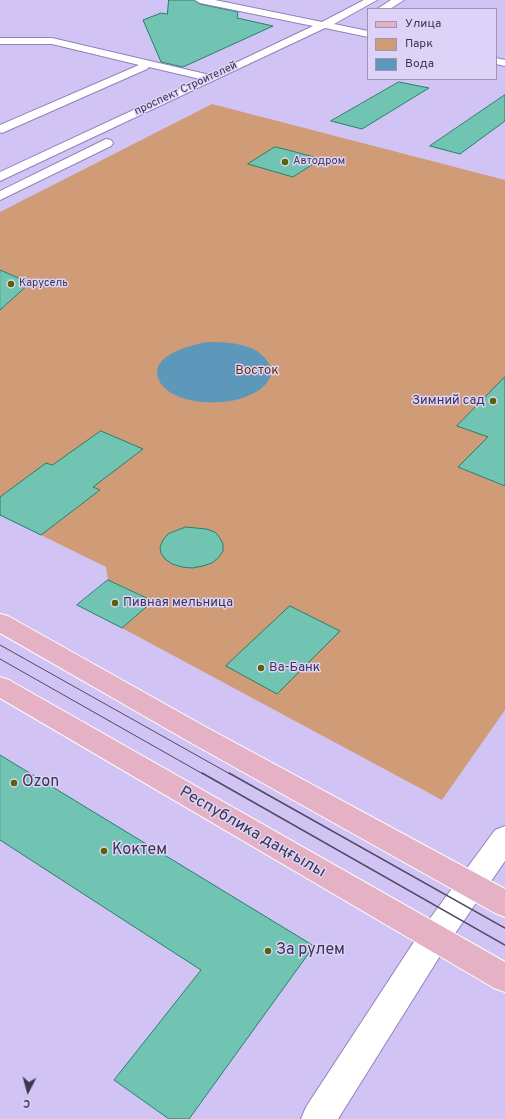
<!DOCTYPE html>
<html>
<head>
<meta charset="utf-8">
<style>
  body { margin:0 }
  #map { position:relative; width:505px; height:1119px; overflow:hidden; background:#d1c4f5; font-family:Overpass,sans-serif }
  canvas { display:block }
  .legend { position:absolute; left:367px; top:8px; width:130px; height:72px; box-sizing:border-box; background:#ddd3f9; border:1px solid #9d94b5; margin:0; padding:5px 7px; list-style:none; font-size:12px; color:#3c354e }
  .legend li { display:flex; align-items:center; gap:8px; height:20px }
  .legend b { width:20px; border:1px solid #9d94b5 }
  .north { position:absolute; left:8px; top:1071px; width:40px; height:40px; -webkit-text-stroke:3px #ddd3f9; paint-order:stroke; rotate:186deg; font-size:11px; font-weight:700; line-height:16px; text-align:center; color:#3c354e }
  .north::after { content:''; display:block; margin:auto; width:14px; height:18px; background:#3c354e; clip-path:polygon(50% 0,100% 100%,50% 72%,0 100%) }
</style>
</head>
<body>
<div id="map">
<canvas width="505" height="1119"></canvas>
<ul class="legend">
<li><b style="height:5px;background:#e5b1c4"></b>Улица</li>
<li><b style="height:11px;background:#d09c77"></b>Парк</li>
<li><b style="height:11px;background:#5d97ba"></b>Вода</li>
</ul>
<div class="north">С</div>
</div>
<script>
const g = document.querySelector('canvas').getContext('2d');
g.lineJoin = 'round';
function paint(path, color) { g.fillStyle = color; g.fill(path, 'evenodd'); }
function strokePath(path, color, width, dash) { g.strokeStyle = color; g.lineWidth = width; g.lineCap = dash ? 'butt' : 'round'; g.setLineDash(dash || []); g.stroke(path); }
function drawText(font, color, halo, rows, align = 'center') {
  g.font = font + ' Overpass,sans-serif'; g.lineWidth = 3; g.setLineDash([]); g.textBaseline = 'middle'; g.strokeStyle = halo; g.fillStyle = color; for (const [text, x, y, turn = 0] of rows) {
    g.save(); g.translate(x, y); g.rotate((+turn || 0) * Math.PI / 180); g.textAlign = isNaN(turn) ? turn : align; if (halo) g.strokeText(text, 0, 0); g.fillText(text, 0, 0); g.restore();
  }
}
const green = new Path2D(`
  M212,104l293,76v530l-63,90 -320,-172 30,-27 -44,-21 -2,-13 -106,-52v-303z`);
const water = new Path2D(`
  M208,342c20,0 48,1 60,20 3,5 4,10 2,15 -4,11 -15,16 -25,20 -22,9 -67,8 -83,-12 -20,-28 28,-40 46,-43z`);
const building = new Path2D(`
  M169,0h25l6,4 38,8 -1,6 36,8 -90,41 -22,-5 -18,-42 18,-7 6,1z
  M399,82l30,6 -67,41 -31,-8z
  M505,95v26l-45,33 -30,-8z
  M275,147l13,3 33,9 -28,18 -45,-13z
  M0,270l30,13 -30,27z
  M505,377v109l-47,-19 30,-30 -31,-11z
  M101,431l42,18 -50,38 7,3 -59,45 -41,-20v-18l46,-34 6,2z
  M186,527l20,2 9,3 5,6 3,6v7l-4,6 -7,6 -9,3 -11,2 -10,-1 -10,-3 -7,-5 -4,-6 -1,-6 3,-7 5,-6z
  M108,580l45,21 -31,27 -45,-23z
  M290,606l50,25 -63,63 -51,-28z
  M0,755l314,191 -125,173h-20l-55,-39 87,-110 -201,-130z`);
const minor = new Path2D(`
  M195,0h20l107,22 42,-22h13l-43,24 34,7v6l-43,-9 -325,153v-9l200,-93 -51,-12 -2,2 -145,64 -2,-1v-7l139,-60 -87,-21h-52v-6h52l158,37 103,-49 -113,-23z
  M391,0h13l-14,9h-13z
  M496,58l9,2v6l-9,-2z
  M106,139l5,1 2,3 -2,3 -111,54v-9z
  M505,826v35l-60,87 -107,171h-37l5,-12 117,-179 72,-98z`);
const major = new Path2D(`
  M0,614l8,2 196,110 301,163v28l-10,-4 -309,-173 -186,-107z
  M0,677l9,3 496,282v30l-11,-4 -494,-290z`);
const tramFar1 = new Path2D(`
  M0,645l230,129
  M0,659l203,115`);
const tram = new Path2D(`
  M202,773l303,172
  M229,773l276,155`);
const markers = [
  [285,162,4,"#586303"],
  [11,284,4,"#586303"],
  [493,401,4,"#586303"],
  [115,603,4,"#586303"],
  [261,668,4,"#586303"],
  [14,783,4,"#586303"],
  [104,851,4,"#586303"],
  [268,951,4,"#586303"]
];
const farStreetnames = [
  ["проспект Строителей",186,89,-25]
];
const farPoinames = [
  ["Автодром",293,162],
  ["Карусель",19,284]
];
const parkNames = [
  ["Восток",257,371]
];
const poiNames = [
  ["Зимний сад",485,401,"right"],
  ["Пивная мельница",123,603],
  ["Ва-Банк",269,668]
];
const nearPoinames = [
  ["Ozon",22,783],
  ["Коктем",112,851],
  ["За рулем",276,951]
];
const nearStreetnames = [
  ["Республика даңғылы",252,833,30]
];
paint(green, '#d09c77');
paint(water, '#5d97ba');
paint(building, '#70c4b1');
strokePath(building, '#26806e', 1);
strokePath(minor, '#9281bc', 2);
strokePath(major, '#fff', 2);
paint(minor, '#fff');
paint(major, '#e5b1c4');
strokePath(tramFar1, '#4f4864', 1);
strokePath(tram, '#4f4864', 1.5);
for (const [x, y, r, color] of markers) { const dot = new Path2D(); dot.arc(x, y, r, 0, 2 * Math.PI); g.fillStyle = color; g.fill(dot); strokePath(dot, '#ddd3f9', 1.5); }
drawText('11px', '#3c354e', '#ddd3f9', farStreetnames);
drawText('11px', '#3c354e', '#ddd3f9', farPoinames, 'left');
drawText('13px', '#613000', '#ddd3f9', parkNames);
drawText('13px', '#3c354e', '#ddd3f9', poiNames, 'left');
drawText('16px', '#3c354e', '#ddd3f9', nearPoinames, 'left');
drawText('16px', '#3c354e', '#ddd3f9', nearStreetnames);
</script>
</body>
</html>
